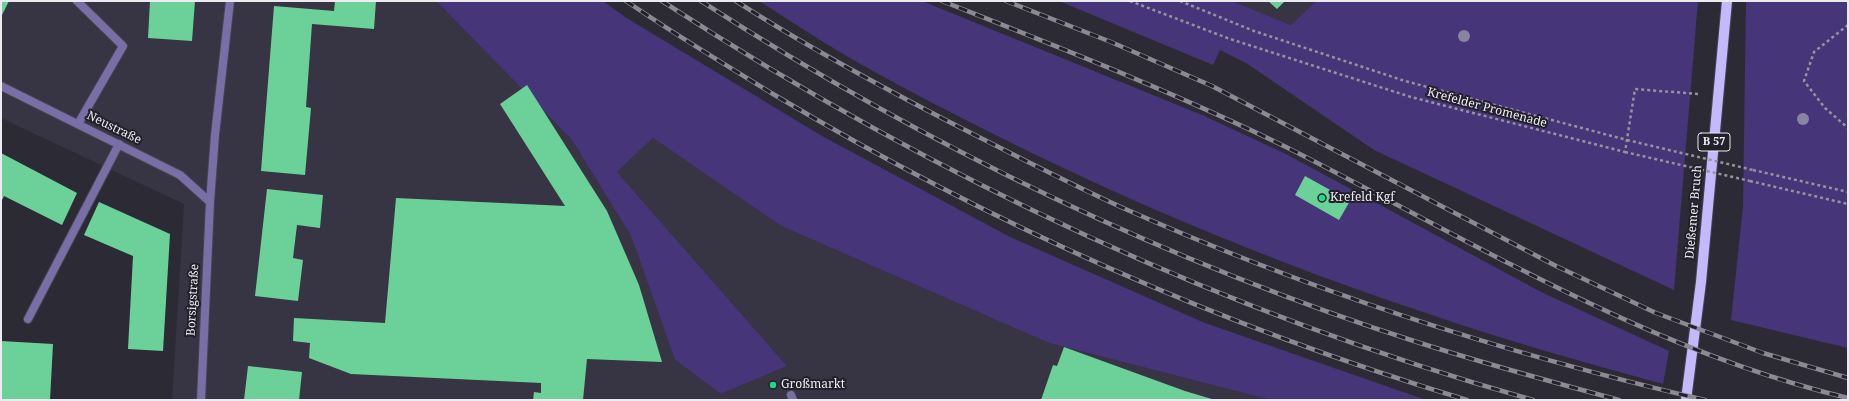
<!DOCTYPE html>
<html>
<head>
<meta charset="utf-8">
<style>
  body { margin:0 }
  #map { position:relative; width:1849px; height:401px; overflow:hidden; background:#2c2b35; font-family:"Noto Serif",serif }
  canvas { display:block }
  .frame { position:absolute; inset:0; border:2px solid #ecebf2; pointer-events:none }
</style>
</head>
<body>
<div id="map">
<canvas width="1849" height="401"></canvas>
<div class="frame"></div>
</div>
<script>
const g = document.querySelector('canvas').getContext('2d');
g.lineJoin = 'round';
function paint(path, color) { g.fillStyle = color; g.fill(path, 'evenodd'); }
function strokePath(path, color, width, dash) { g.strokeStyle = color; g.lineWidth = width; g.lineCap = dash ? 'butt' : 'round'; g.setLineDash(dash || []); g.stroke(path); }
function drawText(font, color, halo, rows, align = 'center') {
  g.font = font + ' "Noto Serif",serif'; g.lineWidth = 4; g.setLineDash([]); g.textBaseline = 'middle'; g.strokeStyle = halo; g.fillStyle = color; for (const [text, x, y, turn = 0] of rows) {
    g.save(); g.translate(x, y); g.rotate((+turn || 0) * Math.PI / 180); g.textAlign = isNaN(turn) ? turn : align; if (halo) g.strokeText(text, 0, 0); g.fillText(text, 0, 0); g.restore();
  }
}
const built = new Path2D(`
  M1,1h435l136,139 59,96 44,124 46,34 66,-28 -170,-194 36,-34 128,88 268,117 222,57h-1099l12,-196 -183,-86z
  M1232,1h84l-25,24z`);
const green = new Path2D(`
  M436,1h167l22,16 197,119 188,101 195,86 221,77h-155l-222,-57 -268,-117 -128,-88 -36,34 170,194 -66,28 -46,-34 -44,-124 -59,-96z
  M759,1h163l280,114 84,39 255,138 128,59 -6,33c-80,-22 -159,-44 -237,-71 -194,-64 -383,-148 -562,-247 -36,-20 -70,-43 -105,-65z
  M1059,1h173l59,24 25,-24h382l-24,289 -300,-140 -128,-87 -26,-13 -7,15z
  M1746,1h102v347l-117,-28 12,-114z`);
const building = new Path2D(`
  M1,1h8l-8,16z
  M150,1h45l-3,40 -44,-3z
  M335,1h41l-2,28 -62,-5 -6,83 5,1 -6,67 -44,-4 13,-165 60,5z
  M1268,1h17l-8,8z
  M527,85l80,126 32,74 23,77 -75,-3 -4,41h-50l1,-8 7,1v-10l-190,-9 -42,-16 1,-15 -17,-2 1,-23 91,5 11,-125 169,8 -65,-102z
  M1,153l76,40 -15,32 -58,-29 -3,6z
  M1305,176l45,25 -11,19 -44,-25z
  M267,189l56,6 -3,33 -23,-3 -4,33 10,2 -5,41 -43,-5z
  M99,202l71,32 -7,117 -35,-2 5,-93 -49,-21z
  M1,341l52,3 -3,56h-49z
  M1064,347l121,44 30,9h-174l12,-35 4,1z
  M248,366l54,6 -3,28h-55z`);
const path = new Path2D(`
  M1130,1l100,38 181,58 214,55 10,-63 63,5
  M1180,1l74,30 151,50 222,59
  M1848,25l-34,27 -10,29 21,27 23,20
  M1753,170l95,22
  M1750,181l98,23`);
const service = new Path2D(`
  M77,1l46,45 -45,78
  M210,202l5,-67 15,-134
  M28,319l91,-175
  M791,395l2,5`);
const minor = new Path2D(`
  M1,86l179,89 30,27 -9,198`);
const primary = new Path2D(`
  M1686,400l15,-118 26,-281`);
const rail = new Path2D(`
  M626,1c48,33 98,63 147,93 217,130 451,233 694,306
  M662,1c269,175 562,312 871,399
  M701,1c223,144 466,261 719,342 66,21 132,39 199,57
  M736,1c74,48 153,90 231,130 51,26 103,53 156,77 187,83 383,146 582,192
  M942,1c116,46 232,91 344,146 183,92 360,203 562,251
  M1006,1l105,41 101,44 344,180 100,47 107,40 85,25`);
const pathBridge = new Path2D(`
  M1627,140l126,30
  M1625,152l125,29`);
const trees = [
  [1464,36],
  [1803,119]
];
const markers = [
  [1322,198,4,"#21d887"],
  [773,385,4,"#21d887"]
];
const shields = [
  [1714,142,32]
];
const shieldNames = [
  ["B 57",1714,142]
];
const streetNames = [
  ["Krefelder Promenade",1487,108,15],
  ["Neustraße",114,128,26],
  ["Dießemer Bruch",1694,212,-85],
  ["Borsigstraße",193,300,-87]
];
const poiNames = [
  ["Krefeld Kgf",1330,198],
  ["Großmarkt",781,385]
];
paint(built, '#373444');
paint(green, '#463578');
paint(building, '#6cd198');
strokePath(service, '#47464f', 10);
strokePath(minor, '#47464f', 10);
strokePath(primary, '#47464f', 12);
strokePath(path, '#95949d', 2.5, [3, 3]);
strokePath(service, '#796fa6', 8);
strokePath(minor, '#796fa6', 8);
strokePath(primary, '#c5b9fd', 10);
strokePath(rail, '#8b8a92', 4.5);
strokePath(rail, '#22212b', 3, [9]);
strokePath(pathBridge, '#95949d', 2.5, [3, 3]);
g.fillStyle = '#8884a2';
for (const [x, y] of trees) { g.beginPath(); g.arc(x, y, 6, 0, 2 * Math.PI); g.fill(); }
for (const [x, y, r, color] of markers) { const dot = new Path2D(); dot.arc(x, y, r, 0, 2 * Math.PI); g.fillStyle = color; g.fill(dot); strokePath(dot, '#22212b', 1.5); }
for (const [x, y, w] of shields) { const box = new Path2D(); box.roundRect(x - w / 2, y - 9, w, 18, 3); g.fillStyle = '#22212b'; g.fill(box); strokePath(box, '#ecebf2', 1); }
drawText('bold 11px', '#ecebf2', null, shieldNames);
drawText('12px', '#ecebf2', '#22212b', streetNames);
drawText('12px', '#ecebf2', '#22212b', poiNames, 'left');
</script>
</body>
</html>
